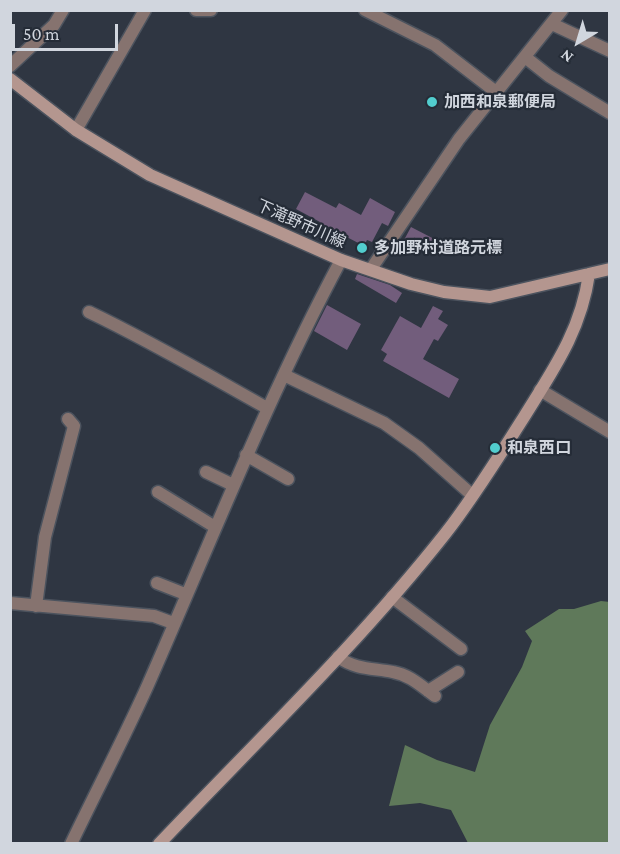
<!DOCTYPE html>
<html>
<head>
<meta charset="utf-8">
<style>
  body { margin:0 }
  #map { position:relative; width:620px; height:854px; overflow:hidden; background:#2f3642; font-family:"Crimson Pro",serif }
  canvas { display:block }
  .frame { position:absolute; inset:0; border:12px solid #d1d6de; pointer-events:none }
  .north { position:absolute; left:548px; top:12px; width:60px; height:60px; -webkit-text-stroke:4px #252c37; paint-order:stroke; rotate:218deg; font-size:16px; font-weight:700; line-height:24px; text-align:center; color:#d1d6de }
  .north::after { content:''; display:block; margin:auto; width:21px; height:27px; background:#d1d6de; clip-path:polygon(50% 0,100% 100%,50% 72%,0 100%) }
  .scale { position:absolute; left:12px; top:24px; width:106px; height:27px; box-sizing:border-box; border:3px solid #d1d6de; border-top:0; padding-left:8px; font-size:18px; line-height:21px; white-space:nowrap; color:#d1d6de; -webkit-text-stroke:4px #252c37; paint-order:stroke }
</style>
</head>
<body>
<div id="map">
<canvas width="620" height="854"></canvas>
<div class="frame"></div>
<div class="north">N</div>
<div class="scale">50 m</div>
</div>
<script>
const g = document.querySelector('canvas').getContext('2d');
g.lineJoin = 'round';
function paint(path, color) { g.fillStyle = color; g.fill(path, 'evenodd'); }
function strokePath(path, color, width, dash) { g.strokeStyle = color; g.lineWidth = width; g.lineCap = dash ? 'butt' : 'round'; g.setLineDash(dash || []); g.stroke(path); }
function drawText(font, color, halo, rows, align = 'center') {
  g.font = font + ' "Crimson Pro","Noto Sans JP",serif'; g.lineWidth = 4.5; g.setLineDash([]); g.textBaseline = 'middle'; g.strokeStyle = halo; g.fillStyle = color; for (const [text, x, y, turn = 0] of rows) {
    g.save(); g.translate(x, y); g.rotate((+turn || 0) * Math.PI / 180); g.textAlign = isNaN(turn) ? turn : align; if (halo) g.strokeText(text, 0, 0); g.fillText(text, 0, 0); g.restore();
  }
}
const forest = new Path2D(`
  M601,601l9,1 -1,241h-141l-17,-33 -31,-7 -31,3 16,-61 32,15 38,12 15,-47 32,-58 10,-26 -7,-10 34,-22h15z`);
const building = new Path2D(`
  M305,192l31,16 3,-5 22,12 9,-17 25,14 -7,14 -6,-3 -10,19 -5,-2 -3,6 -23,-12 -2,5 -15,-8 2,-3 -7,-3 1,-3 -24,-13z
  M411,227l29,15 -7,13 -29,-15z
  M357,274l33,11 12,8 -6,10 -41,-24z
  M327,305l34,19 -14,26 -33,-19z
  M433,306l10,5 -5,8 10,6 -10,16 -4,-2 -11,20 36,20 -10,19 -66,-37 4,-7 -6,-4 19,-34 21,12z`);
const street = new Path2D(`
  M196,10h15
  M365,10l70,35 61,47
  M552,24l58,27
  M525,57l24,19 61,37
  M10,66l44,-41 9,-15
  M76,130l69,-120
  M371,269l88,-130 103,-129
  M89,312c61,29 119,63 178,96
  M284,375l100,48 35,25 53,47
  M540,390l70,42
  M246,455l42,24
  M206,472l27,13
  M158,492l57,35
  M157,583l28,11
  M392,597l69,52
  M10,603l144,13 19,7
  M36,606l9,-69 29,-111 -6,-7
  M338,657c18,13 35,11 55,15 17,3 28,14 42,24
  M428,691l30,-19
  M71,844c25,-52 52,-104 76,-157 63,-143 120,-289 194,-427`);
const secondary = new Path2D(`
  M10,79l66,51 74,45 191,85 70,24 33,8 46,5 120,-28
  M159,844c97,-102 199,-200 286,-310 29,-37 54,-78 79,-117 29,-47 57,-86 65,-143`);
const markers = [
  [432,102,6,"#52cdce"],
  [362,248,6,"#52cdce"],
  [495,448,6,"#52cdce"]
];
const poiNames = [
  ["加西和泉郵便局",444,102],
  ["多加野村道路元標",374,248],
  ["和泉西口",507,448]
];
const streetNames = [
  ["下滝野市川線",301,224,24]
];
paint(forest, '#5f795a');
paint(building, '#725d7c');
strokePath(street, '#4c535e', 15);
strokePath(secondary, '#4c535e', 15);
strokePath(street, '#86736f', 12);
strokePath(secondary, '#b4968f', 12);
for (const [x, y, r, color] of markers) { const dot = new Path2D(); dot.arc(x, y, r, 0, 2 * Math.PI); g.fillStyle = color; g.fill(dot); strokePath(dot, '#252c37', 2); }
drawText('bold 16px', '#d1d6de', '#252c37', poiNames, 'left');
drawText('16px', '#d1d6de', '#252c37', streetNames);
</script>
</body>
</html>
